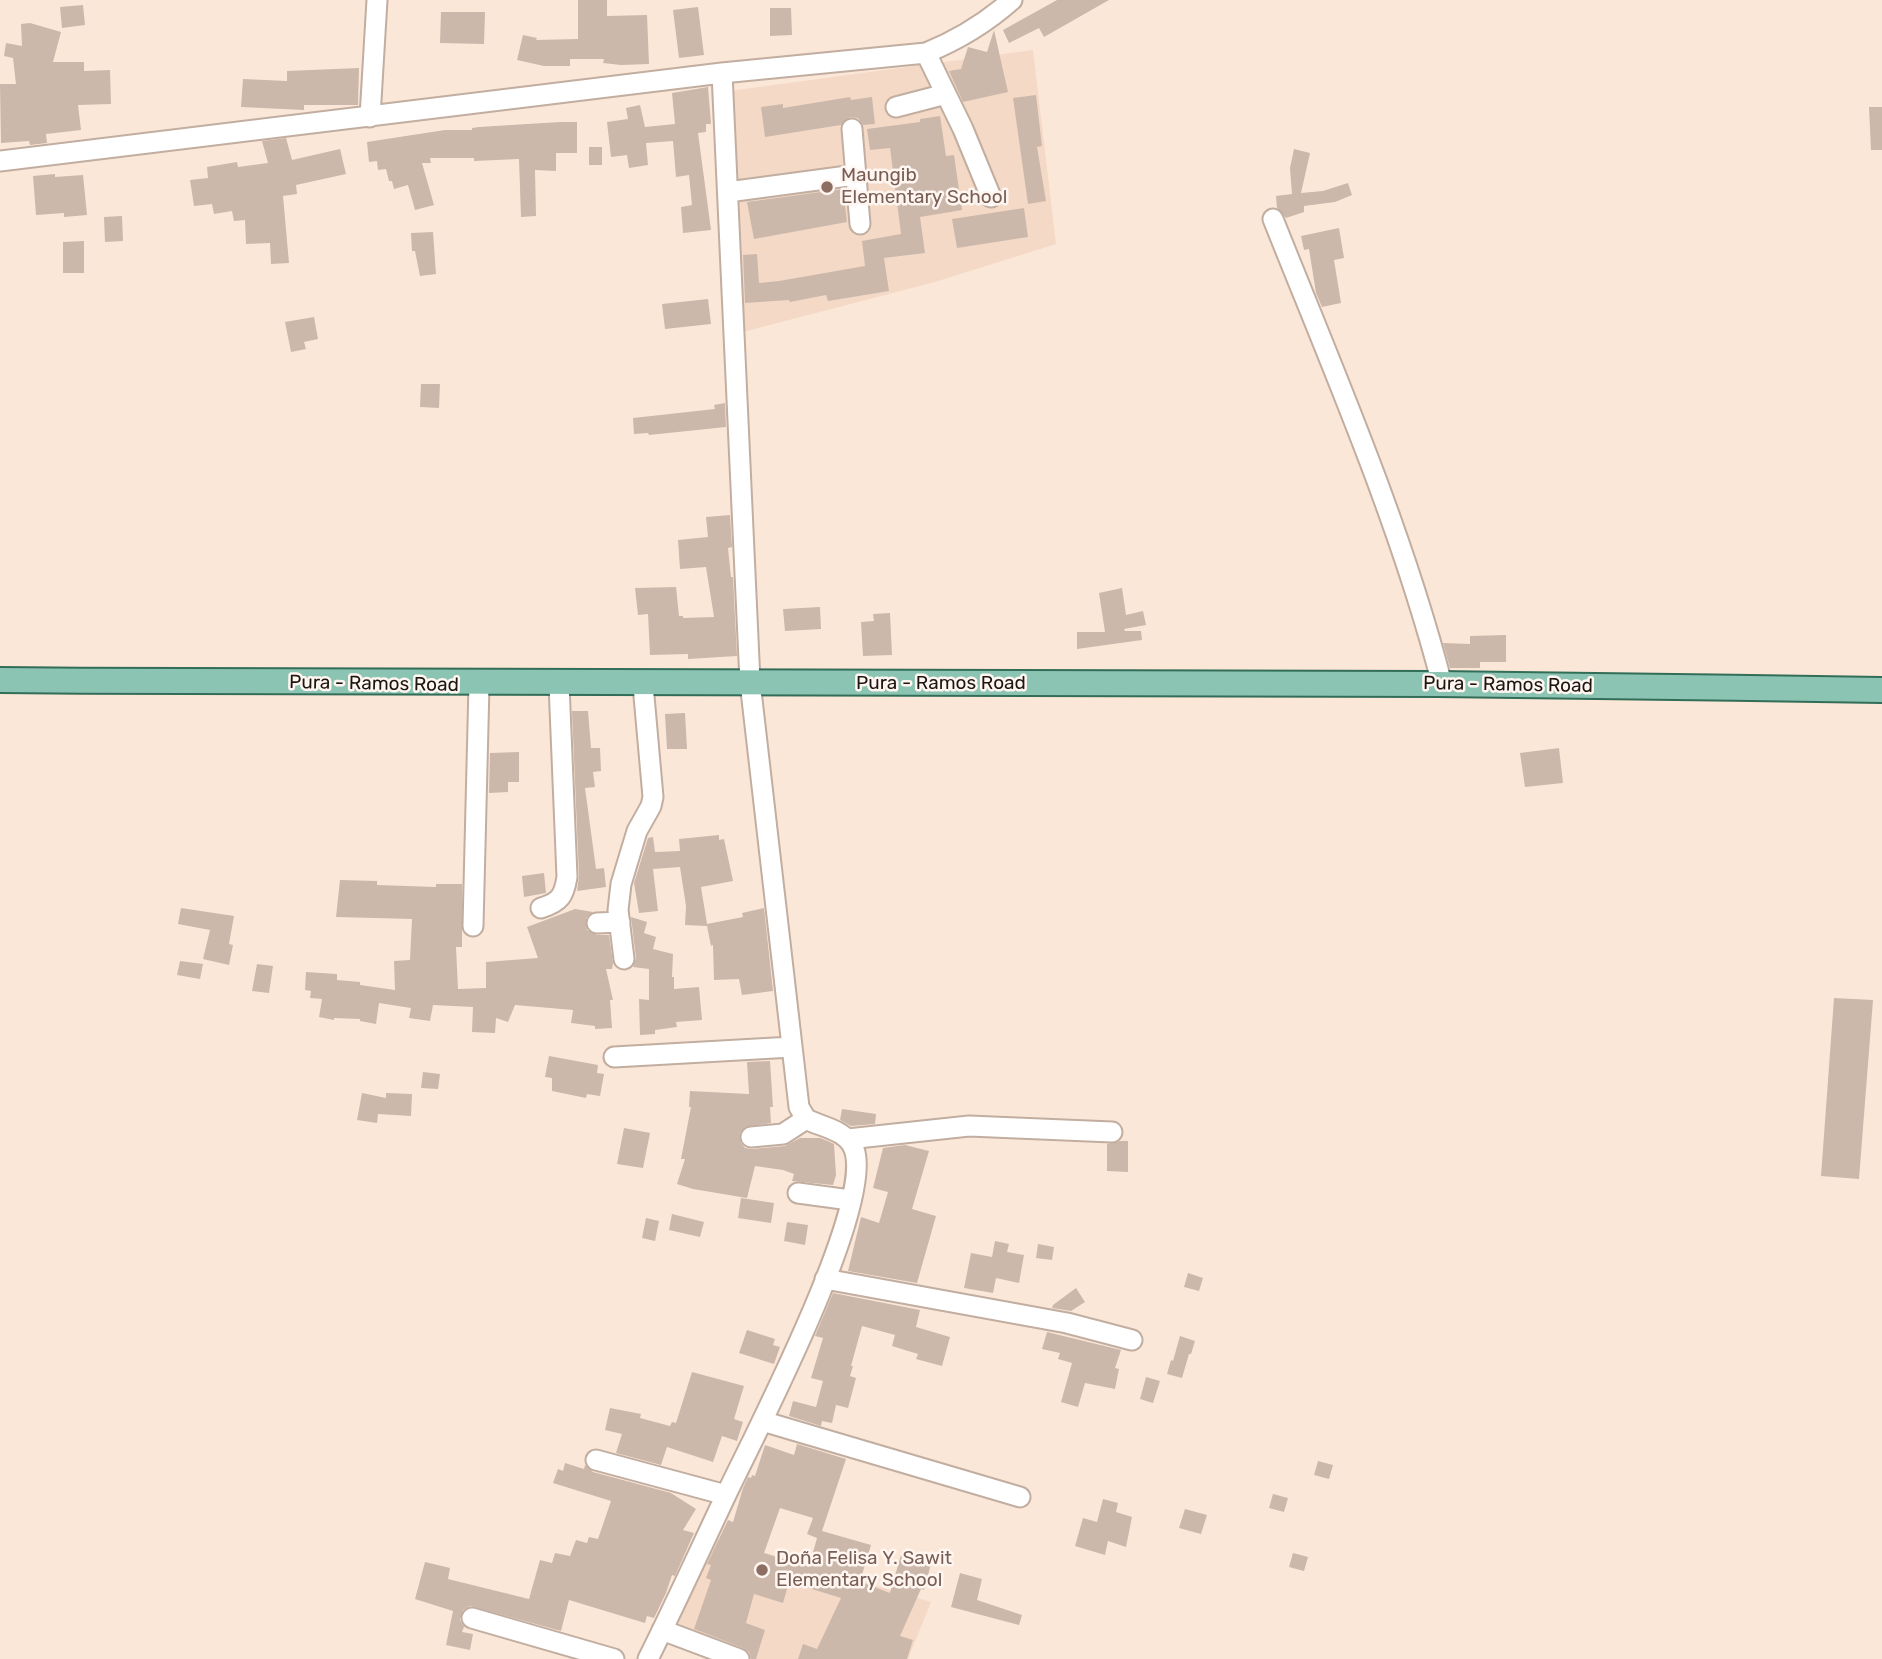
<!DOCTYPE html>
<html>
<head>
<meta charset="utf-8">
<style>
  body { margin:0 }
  canvas { display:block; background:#fbe7d8 }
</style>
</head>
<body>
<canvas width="1882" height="1659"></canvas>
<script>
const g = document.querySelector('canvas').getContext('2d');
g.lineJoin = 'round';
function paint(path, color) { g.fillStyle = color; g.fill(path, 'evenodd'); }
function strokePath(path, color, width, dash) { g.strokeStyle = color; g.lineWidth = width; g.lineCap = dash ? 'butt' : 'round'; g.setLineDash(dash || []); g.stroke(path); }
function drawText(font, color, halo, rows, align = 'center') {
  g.font = font + ' Rubik,sans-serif'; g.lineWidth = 5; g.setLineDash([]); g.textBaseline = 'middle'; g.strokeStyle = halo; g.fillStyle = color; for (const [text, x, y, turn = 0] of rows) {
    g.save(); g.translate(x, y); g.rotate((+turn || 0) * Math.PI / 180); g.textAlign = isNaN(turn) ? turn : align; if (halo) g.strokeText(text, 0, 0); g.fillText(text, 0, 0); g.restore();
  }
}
const built = new Path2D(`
  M1033,50l23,194 -121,38 -196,51 -10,-242z
  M715,1538l216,64 -23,57h-152l-81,-29z`);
const building = new Path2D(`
  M578,0h29v16l40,-1 2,49 -28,1 -18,-2 1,-4h-34v7h-26l-27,-6 6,-25 14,3 -1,2 42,-1z
  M1057,0h52l-65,37 -5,-9 -30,15 -6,-13z
  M83,5l2,20 -23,3 -2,-21z
  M698,7l6,48 -25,3 -6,-48z
  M770,8h21l1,27 -22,1z
  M441,12h44l-1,32 -44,-1z
  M30,23l31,9 -8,30h31v9l26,-1 1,34 -33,1 3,25 -35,4 1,9 -17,2 -1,-4 -28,2 -1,-59h16l-3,-26 -9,-2 2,-13 16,3 -1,-22z
  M994,30l14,62 -45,10 -14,-31 12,-2 7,-22 19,5z
  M359,68l-1,37h-54v5l-63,-3 2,-28 44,2v-10z
  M708,87l3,37h-5v8l-8,1 13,97 -28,3 -2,-26 11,-2 -3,-30 -13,2 -3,-36 -27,2 2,22 -19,3 -2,-13 -16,2 -4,-35 21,-3 -2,-11 14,-3 5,22 30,-3 -3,-31z
  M1036,95l6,51 -5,1 9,54 -18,3 -15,-106z
  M850,97l1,3 21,-3 3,27 -12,1 -5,-7 -8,-1 -9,8 -76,12 -4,-30 22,-3v4z
  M1869,107h13v43h-11z
  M940,116l6,40 8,-1 8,55 -42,7 5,36 -41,5 5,33 -61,10 -2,-6 -36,7 -1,-2 -44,3 -2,-48 14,-1 2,29 20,-2 86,-15 -3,-25 39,-7 -11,-86 -20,2 -3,-21 53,-7v-3z
  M560,122h17v31h-21v18l-21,-1 1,46 -15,1 -2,-58 -45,2v-3h-44l1,5h-9l12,42 -19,5 -7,-25 -14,4 -2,-8h-3l-3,-12 -8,1 -1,-9 -8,1 -2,-20 78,-12h27v-2l7,-1z
  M286,138l6,22 48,-11 6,25 -50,11 1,9 -14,2 6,67 -18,1 -1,-21 -24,1 -1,-24 -11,1 -2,-10 -18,3 -2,-10 -18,2 -4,-26 18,-2 -1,-11 30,-5 1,5 30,-4 -6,-22z
  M589,147h13v18h-13z
  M1294,149l16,4 -9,40 22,-2 25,-8 4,12 -17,7 -31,4v6l-18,6 -9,-10 -1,-12 16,-2 -2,-26z
  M55,174v3l28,-2 4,40 -23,2v-4l-28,2 -3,-39z
  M843,189l4,33 -93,17 -7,-37z
  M1024,208l4,29 -71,11 -5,-29z
  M122,216l1,25 -18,1 -1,-25z
  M1339,228l5,30 -10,2 7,43 -19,4 -6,-14 -7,-44 -5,1 -3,-14z
  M433,232l3,42 -16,2 -5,-25h-3l-1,-18z
  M84,241v32h-21v-31z
  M708,299l3,25 -46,5 -3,-25z
  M314,317l4,22 -14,3 2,7 -15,3 -6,-30z
  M421,384h19l-1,24 -19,-1z
  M725,403l1,24 -77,8 -1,-2 -14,1 -1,-16 82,-9 -1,-4z
  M730,515l2,32 -4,1 3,29h2l4,79 -49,3v-5l-38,1 -2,-41 -10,1 -3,-27 41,-1 3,29h4v2l31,-1 -8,-50 -26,2 -2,-29 30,-3 -2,-20z
  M1122,588l4,27 17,-4 3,14 -22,4 1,2h16l1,9 -65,9v-17h28l-6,-39z
  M820,607l1,22 -36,2 -2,-22z
  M890,613l2,42 -29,1 -2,-34 13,-1 -1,-7z
  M1506,635v27h-26v6h-30l-7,-25 27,1v-8z
  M572,711h16l3,37h9l1,23 -8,1 2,15 -10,1 11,81 8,-1 2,19 -29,4 2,-15z
  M685,713l2,36h-20l-2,-35z
  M1559,748l4,35 -38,4 -5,-34z
  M519,752v30h-11v10l-19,1 1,-40z
  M719,835v5l5,-1 9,42 -32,6 6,37 36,-7 -1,-4 22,-5 9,83 -31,4 -3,-16 -25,1 -1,-35 -2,1 -4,-20 -22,-1 1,-19 -6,-39 -27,2 5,42 -19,2 -5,-30 14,-45 5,-1 2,15 25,-1 -1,-12z
  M544,873l2,20 -22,4 -2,-21z
  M340,880l37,1v4l59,2v-3h26v63h-6l2,42 28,-1v-26l52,-4 -11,-31 48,-18 18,3 -7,6 1,12 10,5h12l4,28 -1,6h-6l7,31h-3l2,28 -17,1v-3l-24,-3 2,-13 -58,-5 -7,17 -12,-4 -1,15 -23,-1 1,-25 -40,-2 -3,16 -21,-3 2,-10 -32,-5 -3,21 -16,-3v-2l-26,-1v2l-15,-3 3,-18 -12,-1 1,-7 -6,-1 1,-18 31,2v6l23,2v3l35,5 -1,-29 16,-1 2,-41 -76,-2z
  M181,908l53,8 -5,28 4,1 -4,20 -26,-6 7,-29 -32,-6z
  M631,917l16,5 -3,11 12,4 -3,12 20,5 -1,23h2v12l25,-2 3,33 -26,2 1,5 -22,3v4l-15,1 -1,-36 10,1v-31l-16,-2 3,-9z
  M180,961l23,3 -3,15 -23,-4z
  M257,964l16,2 -4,27 -17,-2z
  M1834,998l39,2 -14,179 -38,-3z
  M549,1056l49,9 -1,8 7,1 -4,22 -13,-2 -1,4 -34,-7v-13l-7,-1z
  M770,1061l3,46h-3l1,16 -26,4 -5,6 1,10 4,5 7,1 33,-3 15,-8h20l8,3 6,3 2,31 -3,10 -41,-4 2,-7 -11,-4 -28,-4 -8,32 -54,-9 -16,-5 8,-25h-4l10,-52h-2l1,-16 59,3 -2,-32z
  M423,1072l17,2 -2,15 -17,-1z
  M362,1093l24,5v-5l26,1 -1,22 -33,-2 -1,9 -20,-3z
  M842,1109l34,5 -1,10 -24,2 -11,-6z
  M624,1128l26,5 -7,35 -26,-4z
  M1120,1141h8v31l-21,-1v-27z
  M905,1145l24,6 -17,58 24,7 -19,67 -69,-12 13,-54 18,6 9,-31 -15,-4 10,-40z
  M741,1198l33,5 -3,20 -33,-5z
  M672,1214l32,8 -4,15 -31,-7z
  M646,1218l13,3 -4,20 -13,-3z
  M787,1222l21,3 -3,20 -21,-4z
  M995,1241l14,3 -2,8 17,3 -5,28 -23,-5 -3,15 -29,-5 7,-35 21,4z
  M1038,1244l16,3 -2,13 -16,-2z
  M1188,1273l15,5 -4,13 -15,-4z
  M1076,1288l9,14 -14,9 -19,-3 1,-3z
  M833,1293l87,17 -4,17 34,10 -8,29 -26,-7 2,-5 -26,-8 3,-11 -33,-9 -11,40h2l-3,10 6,2 -8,30 -12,-3 -4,18 -10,-2 -1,5 -32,-10 4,-15 23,6 7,-26 -12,-3 12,-40 -8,-2z
  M747,1330l28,9 -2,6 7,2 -6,17 -35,-11z
  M1047,1332l74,18 -6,18 4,1 -4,20 -30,-6 -7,24 -17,-5 11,-39 -14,-4 2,-6 -18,-4z
  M1180,1336l15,5 -4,13h-2l-7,24 -15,-4 4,-14 2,1z
  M692,1372l52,14 -10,33 9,3 -6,19 -15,-5 -9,26 -46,-15 -6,18 -45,-12 6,-19 -17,-4 5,-22 31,6 -1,4 30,8 2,-4 4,1z
  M1146,1377l14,4 -7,22 -13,-4z
  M797,1444l49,15 -24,72 49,14 -10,33 4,1 -1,4 26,10 11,-38 30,9 -7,26 -3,-1 -21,47 13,4 -6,19h-109l5,-15 14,5 24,-51 -52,-16 -6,21 -29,-9 -8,29 19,7 -9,29h-5l-2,-7 -6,-4 -49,-19 17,-49 -5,-2 5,-13 -4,-1 21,-44 5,2 10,-34 5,-11 3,1 1,-3 3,1 10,-31 29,10zM780,1508l33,10 -6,16 10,4 -8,29 -45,-14z
  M1318,1461l15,4 -4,14 -15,-4z
  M565,1463l19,6 1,-4 8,7 78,21 25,16 -13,21 11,3 -19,43 -3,-1 -6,18 -12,25 -7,-2 -2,7 -76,-23 -8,31 -91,-25 -7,4 -3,10 4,7 -2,5 11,2 -3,16 -24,-5 7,-34 -38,-12 10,-37 25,6 -2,11 81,20 11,-39 12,3 3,-10 15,3 6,-16 11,3 2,-6 9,2 13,-38 -58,-18 5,-14 5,2z
  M1273,1494l15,4 -4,14 -15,-4z
  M1103,1499l15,4 -2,9 16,5 -6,30 -18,-6 -3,14 -30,-9 8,-28 14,4z
  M1185,1509l22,6 -6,19 -22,-6z
  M1293,1553l15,4 -4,14 -15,-4z
  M960,1573l22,6 -5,21 45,15 -3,10 -68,-18z`);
const minor = new Path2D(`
  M926,53l37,76 28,68
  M896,107l50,-13
  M370,117l7,-117
  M852,129l8,95
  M0,161l722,-88 204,-20c32,-13 60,-30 86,-53
  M728,192l127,-17
  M1273,219c61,153 128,306 169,465
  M541,908c19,-6 23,-12 26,-31l-8,-193
  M597,923l23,-1
  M473,926l6,-241
  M624,959l-6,-49 3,-26 16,-53 14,-25 2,-9 -10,-112
  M614,1057l178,-10
  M751,1137l32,-3 23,-15
  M848,1139l121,-13 143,6
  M798,1193l52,7
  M825,1279l242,44 65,17
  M762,1421l258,76
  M596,1460l130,35
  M472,1618l142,41
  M662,1630l77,29
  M648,1659c27,-54 52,-109 78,-164 28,-59 149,-290 128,-346 -7,-19 -33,-22 -48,-30l-7,-12 -49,-425 -28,-609`);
const major = new Path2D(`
  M0,680c479,5 958,3 1438,4 148,1 296,4 444,6`);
const markers = [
  [827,187,7,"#8d6e63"],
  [762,1570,7,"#8d6e63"]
];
const educationNames = [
  ["Maungib",841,176],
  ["Elementary School",841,198],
  ["Doña Felisa Y. Sawit",776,1559],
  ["Elementary School",776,1581]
];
const streetNames = [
  ["Pura - Ramos Road",374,684,1],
  ["Pura - Ramos Road",941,684],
  ["Pura - Ramos Road",1508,685,1]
];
paint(built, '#f4d9c6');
paint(building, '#ccb8ab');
strokePath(minor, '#c1aea0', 23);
strokePath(major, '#326d58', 28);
strokePath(minor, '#fff', 19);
strokePath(major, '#8bc4b2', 24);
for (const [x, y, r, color] of markers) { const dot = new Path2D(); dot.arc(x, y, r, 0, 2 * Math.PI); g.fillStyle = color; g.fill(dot); strokePath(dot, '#fff6f1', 2.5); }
drawText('19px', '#785e54', '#fff6f1', educationNames, 'left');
drawText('19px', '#1c1510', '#fff6f1', streetNames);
</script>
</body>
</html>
